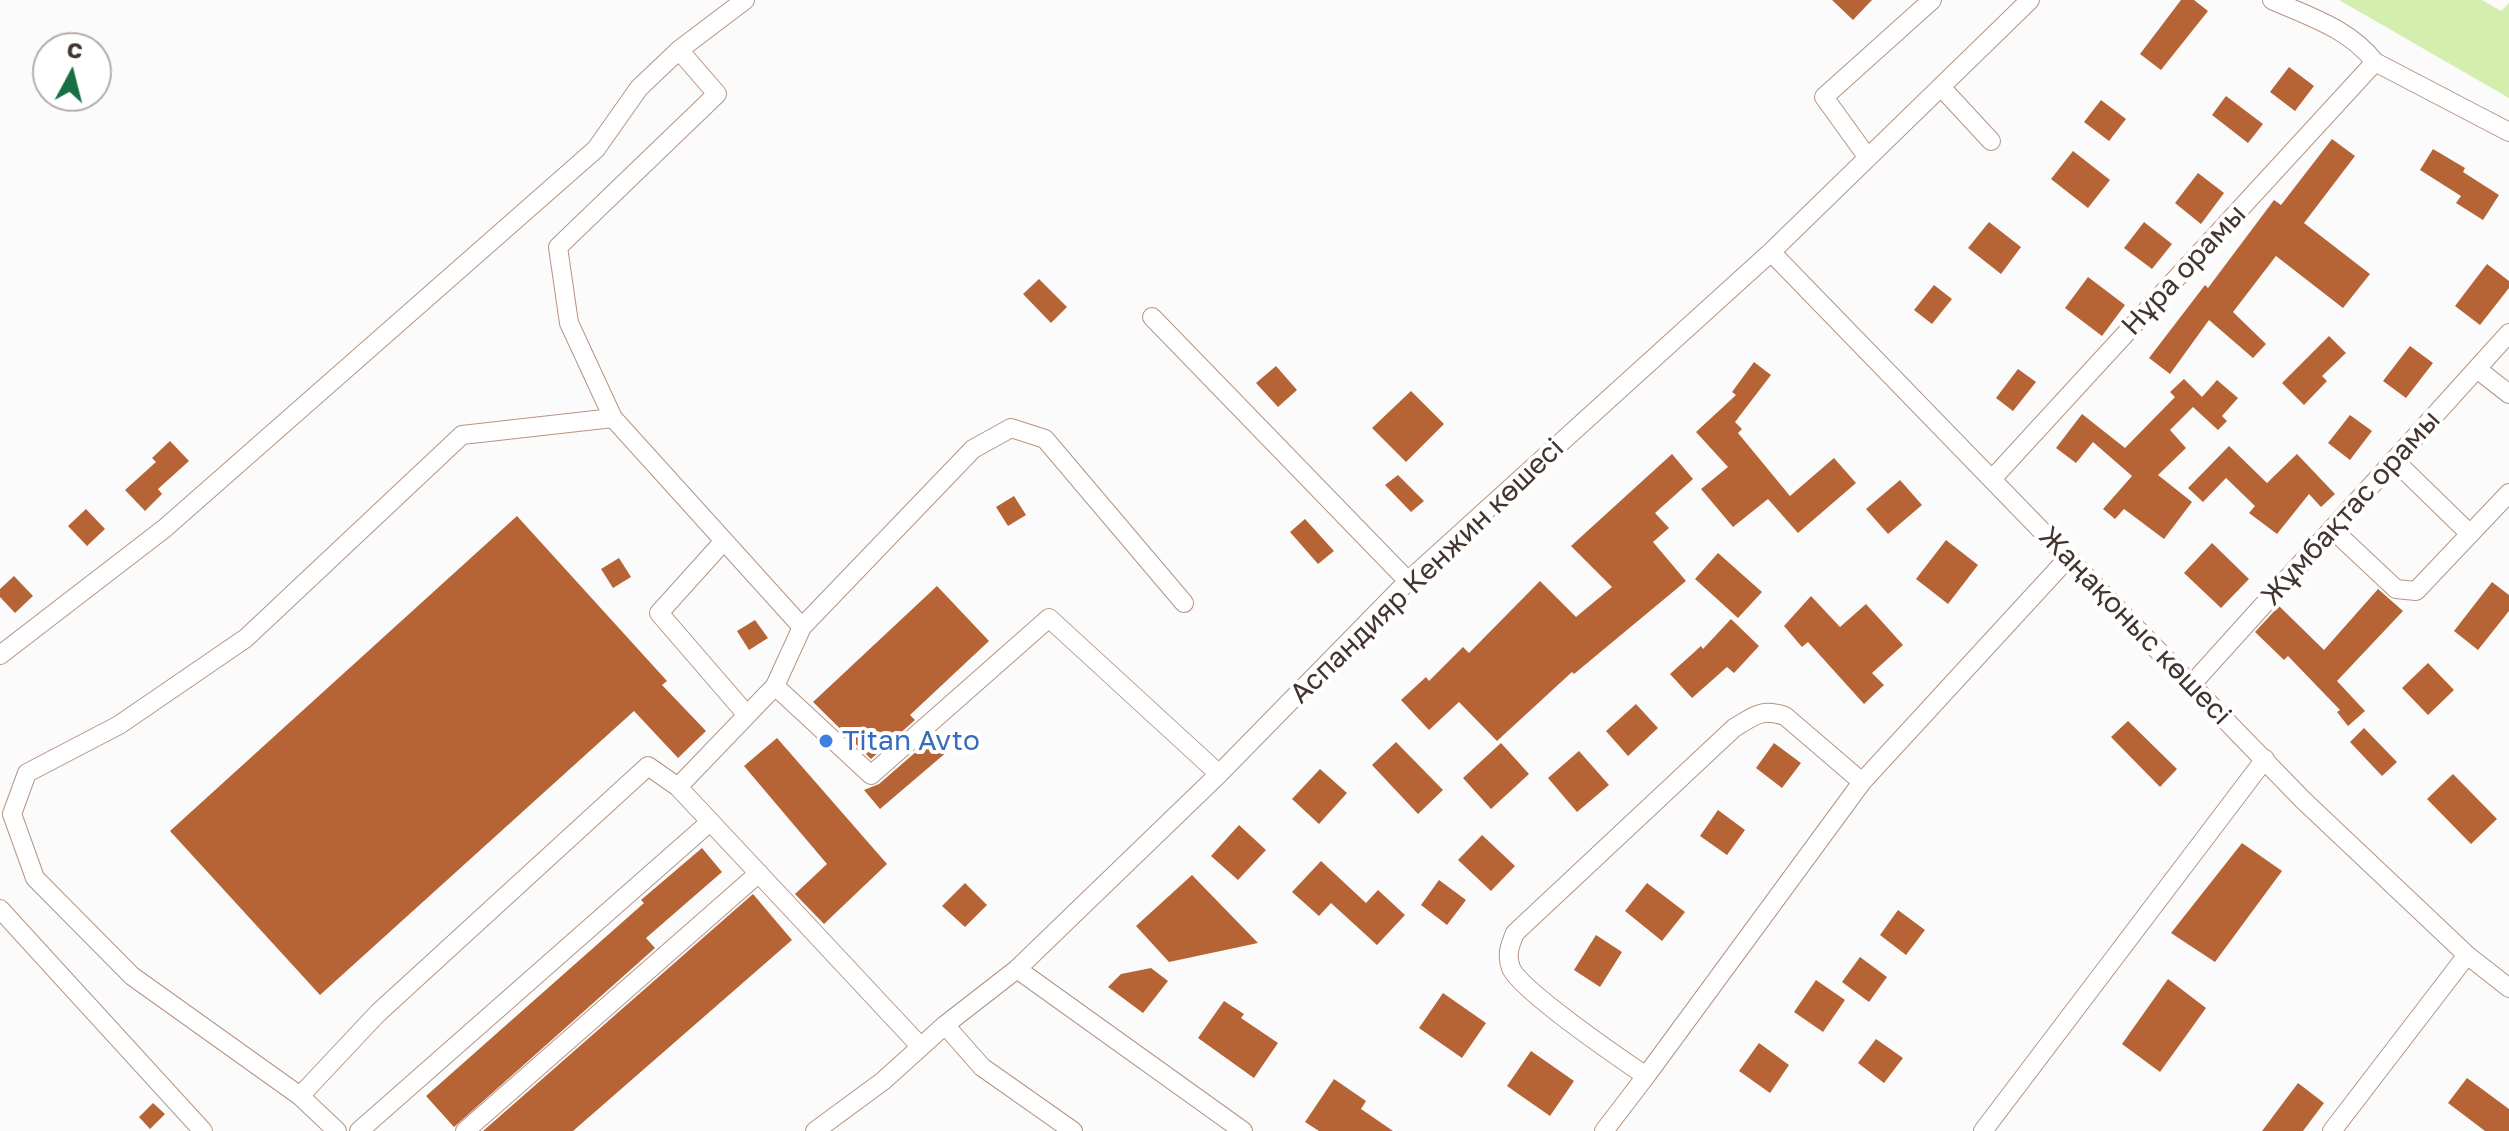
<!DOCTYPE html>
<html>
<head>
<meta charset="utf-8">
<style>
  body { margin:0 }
  #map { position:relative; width:2509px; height:1131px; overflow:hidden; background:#fbfbfb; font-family:"Golos Text",sans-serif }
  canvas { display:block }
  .north { position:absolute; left:32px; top:32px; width:80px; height:80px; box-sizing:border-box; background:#fff; border:2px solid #b4aeab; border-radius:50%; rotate:7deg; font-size:22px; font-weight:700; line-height:32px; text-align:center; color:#43342d }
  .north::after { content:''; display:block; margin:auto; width:28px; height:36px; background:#177043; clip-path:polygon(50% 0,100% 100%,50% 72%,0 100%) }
</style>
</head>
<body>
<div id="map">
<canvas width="2509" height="1131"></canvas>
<div class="north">С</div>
</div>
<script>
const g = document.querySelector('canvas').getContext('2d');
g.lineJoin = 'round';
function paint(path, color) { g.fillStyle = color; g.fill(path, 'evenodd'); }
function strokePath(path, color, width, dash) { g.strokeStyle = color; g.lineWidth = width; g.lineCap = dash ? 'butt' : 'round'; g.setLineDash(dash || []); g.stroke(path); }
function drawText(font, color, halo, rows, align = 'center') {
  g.font = font + ' "Golos Text",sans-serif'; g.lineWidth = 8; g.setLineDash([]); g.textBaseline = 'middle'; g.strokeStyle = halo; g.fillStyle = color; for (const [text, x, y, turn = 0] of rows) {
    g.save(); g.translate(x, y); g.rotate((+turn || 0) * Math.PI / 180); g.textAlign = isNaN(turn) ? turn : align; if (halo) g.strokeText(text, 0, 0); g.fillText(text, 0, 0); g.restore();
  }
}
const green = new Path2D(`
  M2339,0h143l19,11 8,-8v95z`);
const building = new Path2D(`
  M1832,0h40l-19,20z
  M2181,0h13l14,11 -47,59 -21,-16z
  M2289,67l25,19 -19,25 -25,-19z
  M2226,96l37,28 -15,19 -36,-28z
  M2101,100l25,19 -17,22 -25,-19z
  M2332,139l23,17 -51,67 66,51 -27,34 -67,-52 -43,56 33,32 -13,14 -44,-38 -39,54 -21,-16 56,-73 3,3 66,-88 7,5z
  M2433,149l32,19 -2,4 36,23 -16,25 -27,-17 5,-7 -41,-26z
  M2073,151l37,29 -22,28 -37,-29z
  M2198,173l26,20 -23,31 -26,-21z
  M1989,222l32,25 -20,27 -33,-26z
  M2144,222l28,22 -20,25 -28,-21z
  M2487,264l22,17v7l-29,37 -25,-19z
  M2088,277l37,28 -23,31 -37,-28z
  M1039,279l28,28 -16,16 -28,-29z
  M1934,285l18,14 -20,25 -18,-14z
  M2329,336l17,17 -24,23 5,5 -23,24 -22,-22z
  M2410,346l23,17 -27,35 -23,-17z
  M1754,362l17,13 -36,47 7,7 -4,4 52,63 44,-38 22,25 -58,50 -30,-34 -35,28 -32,-38 27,-22 -32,-35 40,-37 -4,-3z
  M1276,366l21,24 -19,17 -22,-24z
  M2018,369l18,13 -23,29 -17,-13z
  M2184,379l18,18 15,-17 21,18 -16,18 5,5 -9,9 -25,-23 -23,23 16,18 -28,27 34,27 -28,37 -40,-30 -9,10 -12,-10 29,-33 -39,-34 -17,21 -20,-15 26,-34 43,34 50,-51 -5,-5z
  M1411,391l33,33 -38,38 -34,-34z
  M2350,415l22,16 -22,29 -22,-17z
  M170,441l19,20 -31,28 4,5 -17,17 -20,-21 31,-28 -4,-4z
  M2229,446l38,37 30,-29 38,40 -14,13 -12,-13 -32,40 -28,-21 6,-7 -29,-28 -23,24 -15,-14z
  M1672,454l21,25 -38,34 14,15 -16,14 33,39 -112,93 -2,-2 -75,69 -38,-39 -30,28 -28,-30 25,-23 3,4 34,-34 6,6 71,-72 36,36 36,-30 -41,-41z
  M1398,475l26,26 -13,11 -26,-27z
  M1900,480l22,25 -34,29 -22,-25z
  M1014,496l12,19 -18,11 -12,-19z
  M86,509l19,20 -18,17 -19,-20z
  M517,516l150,165 -5,4 44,46 -28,27 -44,-47 -314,284 -150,-164z
  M1305,519l29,32 -16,13 -28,-32z
  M1946,540l32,25 -30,39 -32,-25z
  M2212,543l37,36 -28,29 -37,-35z
  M1718,553l44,39 -24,26 -43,-39z
  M619,558l12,19 -18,11 -12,-19z
  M14,576l19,20 -18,17 -15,-16v-8z
  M2492,582l17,13v16l-31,39 -24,-19z
  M937,586l52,55 -79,74 5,5 -44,39 -58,-57z
  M2378,589l25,22 -66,70 28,30 -17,15 -11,-14 3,-2 -52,-54 -4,4 -29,-28 24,-26 45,44z
  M1811,596l29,31 26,-23 37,41 -31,28 12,12 -20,19 -56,-62 -6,5 -18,-21z
  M1731,619l28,27 -25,27 -7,-6 -35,31 -22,-24 31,-28 2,3z
  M755,620l13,18 -19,12 -12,-19z
  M2428,663l26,27 -26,25 -26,-27z
  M1636,704l22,24 -30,28 -22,-25z
  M2128,721l49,48 -17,18 -49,-50z
  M2364,728l33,34 -15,14 -32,-34z
  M933,737l15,14 -68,58 -16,-19 15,-6z
  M777,738l110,126 -63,60 -29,-30 32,-30 -83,-98z
  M1396,742l47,48 -25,24 -46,-49z
  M1501,743l28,31 -38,35 -28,-31z
  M1774,743l27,20 -19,25 -26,-20z
  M1579,751l30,34 -32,27 -29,-34z
  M1320,769l27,24 -28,31 -27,-25z
  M2453,774l44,45 -26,25 -44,-45z
  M1718,810l27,20 -18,25 -27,-19z
  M1239,825l27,25 -28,30 -27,-24z
  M1482,835l33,31 -24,25 -33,-31z
  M2242,843l40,28 -67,91 -44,-29z
  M702,848l20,24 -76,66 9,10 -201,179 -28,-31 218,-193 -3,-3z
  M1321,861l45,42 12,-13 27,25 -28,30 -46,-42 -12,13 -27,-24z
  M1192,875l66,68 -89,19 -33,-36z
  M1439,880l27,20 -19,25 -26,-20z
  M965,883l22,22 -22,22 -23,-21z
  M1647,883l38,29 -23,29 -37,-30z
  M753,894l39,46 -219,191h-90z
  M1898,910l27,20 -19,25 -26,-20z
  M1596,935l26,17 -22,35 -26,-17z
  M1860,957l27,20 -18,25 -27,-20z
  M1151,968l17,13 -25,32 -35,-26 13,-13z
  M2168,979l38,29 -46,64 -38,-28z
  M1816,980l29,20 -22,32 -29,-20z
  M1443,993l43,30 -24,35 -43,-30z
  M1224,1001l20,13 -3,4 37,25 -24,35 -56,-40z
  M1876,1039l27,19 -19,25 -26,-20z
  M1759,1043l30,22 -19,28 -31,-22z
  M1531,1051l43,30 -24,35 -43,-30z
  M2467,1078l42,31v22h-24l-37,-28z
  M1334,1079l32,22 -5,8 32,22h-74l-14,-9z
  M2298,1083l26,20 -21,28h-41z
  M153,1103l12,11 -15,15 -11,-12z`);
const minor = new Path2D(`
  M2272,0c38,17 76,28 103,62l134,70
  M679,50l38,44 -159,153 11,76 44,95 189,209 -27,59
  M1941,87l50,54
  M1868,158l-44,-61 108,-97
  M1771,252l532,548 164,155 42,33
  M1152,317l256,264
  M2477,369l32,25
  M2394,460l76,74
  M1993,478l382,-416
  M2332,529l64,60 20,2 93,-98
  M723,542l-64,71 88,102
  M802,627l171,-178 38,-21 34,11 139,164
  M0,655l165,-127 431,-379 43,-61 40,-38 66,-50
  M2192,684l317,-351
  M678,787l243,260
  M0,909l203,222
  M1017,969l226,162
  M945,1025l37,42 91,64
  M1646,1076l216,-294
  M300,1096l-168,-120 -97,-98 -23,-64 15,-41 92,-48 127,-87 216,-203 151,-17
  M337,1131l-37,-35 78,-83 270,-247 30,21 97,-101 96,89 178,-157 170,156
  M359,1131l351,-309
  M465,1131l294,-258
  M815,1131l68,-50 62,-56 72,-56 202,-195 189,-193 363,-329 259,-252
  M1604,1131l42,-55c-25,-17 -126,-86 -135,-108 -5,-13 -1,-23 4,-35l219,-205c20,-12 27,-20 51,-12l77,66 206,-224
  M1983,1131l282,-372
  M2332,1131l135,-176`);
const markers = [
  [826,741,8,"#3f7fe0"]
];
const streetNames = [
  ["Нұра орамы",2184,270,-47],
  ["Жұмбақтас орамы",2351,508,-48],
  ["Аспандияр Кенжин көшесі",1427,571,-44],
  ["Жаңақоныс көшесі",2135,626,46]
];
const shopNames = [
  ["Titan Avto",842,741]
];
paint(green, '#d3eead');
paint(building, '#b66435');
strokePath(minor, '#b79482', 20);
strokePath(minor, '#fff', 18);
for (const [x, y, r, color] of markers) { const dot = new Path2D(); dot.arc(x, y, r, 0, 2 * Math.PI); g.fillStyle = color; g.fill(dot); strokePath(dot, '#fff', 3); }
drawText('28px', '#43342d', '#fff', streetNames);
drawText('28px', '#366cbe', '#fff', shopNames, 'left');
</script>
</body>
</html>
